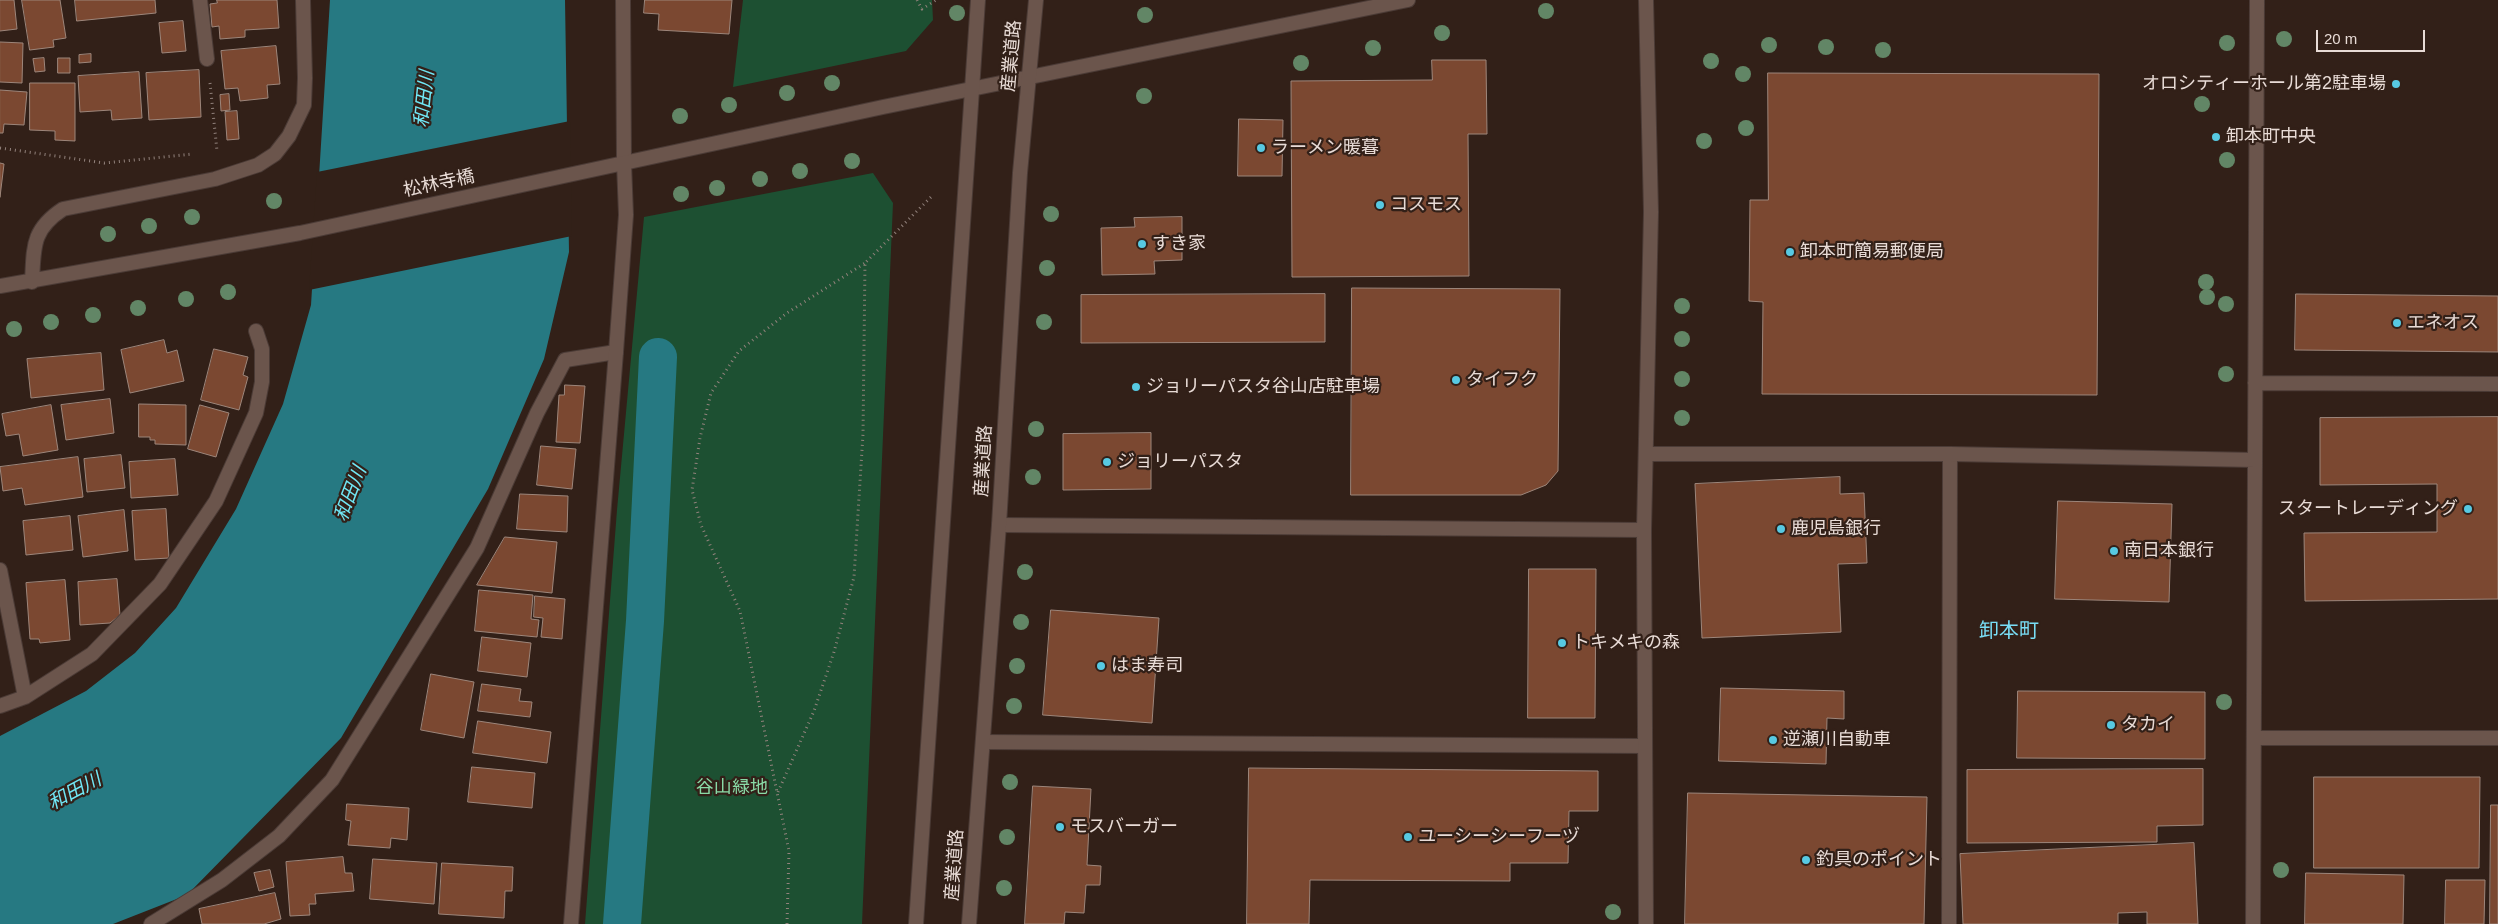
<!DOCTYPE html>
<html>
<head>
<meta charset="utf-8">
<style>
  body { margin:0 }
  #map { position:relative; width:2498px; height:924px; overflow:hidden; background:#322018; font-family:Arial,sans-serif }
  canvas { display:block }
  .scale { position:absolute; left:2316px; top:30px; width:109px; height:22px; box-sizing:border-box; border:2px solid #e8dbd6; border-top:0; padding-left:6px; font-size:15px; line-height:18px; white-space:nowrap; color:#e8dbd6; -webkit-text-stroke:4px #322018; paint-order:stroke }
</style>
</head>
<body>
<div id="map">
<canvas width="2498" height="924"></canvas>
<div class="scale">20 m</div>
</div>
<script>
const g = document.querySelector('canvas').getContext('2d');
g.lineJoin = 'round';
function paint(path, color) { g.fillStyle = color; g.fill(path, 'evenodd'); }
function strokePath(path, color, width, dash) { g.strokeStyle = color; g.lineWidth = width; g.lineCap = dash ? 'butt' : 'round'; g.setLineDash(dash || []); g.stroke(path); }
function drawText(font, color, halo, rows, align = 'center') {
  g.font = font + ' Arial,"Noto Sans JP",sans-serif'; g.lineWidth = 4.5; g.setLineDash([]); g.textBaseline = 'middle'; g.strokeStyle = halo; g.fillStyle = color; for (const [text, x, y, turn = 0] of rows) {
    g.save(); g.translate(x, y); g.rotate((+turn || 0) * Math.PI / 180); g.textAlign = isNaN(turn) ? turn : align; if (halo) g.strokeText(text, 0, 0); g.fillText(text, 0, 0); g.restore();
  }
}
const green = new Path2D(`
  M743,0h189l1,20 -27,31 -173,36z
  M873,173l20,30 -31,721h-277l32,-414 27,-293z`);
const water = new Path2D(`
  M330,0h235l4,252 -25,107 -56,130 -147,249 -154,157 -74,29h-113v-188l86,-45 49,-38 41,-45 60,-99 47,-105 28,-99z`);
const pier = new Path2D(`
  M570,121l2,115 -263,54 8,-118z`);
const canal = new Path2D(`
  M622,924l23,-303 13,-264`);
const building = new Path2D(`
  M0,0h14l3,29 -17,2z
  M22,0h38l6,38 -13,2 1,7 -24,3z
  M75,0h80l1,13 -79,8z
  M217,0h60l2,28 -34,2v7l-25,2 -1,-13 -7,1 -2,-23 7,-1z
  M645,0h87l-3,34 -71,-4 1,-16 -15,-1z
  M183,21l3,30 -24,2 -3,-30z
  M0,42l23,1 -1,40 -22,-1z
  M276,46l4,38 -13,1 1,13 -28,3 -2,-13 -13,1 -4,-38z
  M91,54v8l-12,1v-8z
  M44,58l1,13 -10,1 -2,-13z
  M58,58h12v15h-12z
  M1432,60h54l1,74h-19l1,142 -177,1 -1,-196 141,-1z
  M199,70l2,47 -52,3 -3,-47z
  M139,72l3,46 -30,2 -1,-10 -31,2 -2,-36z
  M1768,73l331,1 -2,321 -335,-1 1,-92 -14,-1 1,-101h18z
  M30,83h45v58l-20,-1v-9l-25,-1z
  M0,90l27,2 -3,33 -20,-1 -1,9h-3z
  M229,94l1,16 -9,1 -1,-16z
  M237,111l2,28 -12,1 -2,-28z
  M1239,119l44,1 -1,56h-44z
  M0,163l4,1 -4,33z
  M1182,217v43l-28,1 1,13 -53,1 -1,-47 34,-1 -1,-9z
  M1352,288l208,1 -2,182 -12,14 -25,10h-170z
  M1325,294v48l-244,1v-48z
  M2296,294l202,2v56l-203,-2z
  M164,340l3,13 10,-3 7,31 -54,12 -9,-43z
  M214,349l34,8 -5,18 5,2 -9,33 -38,-10z
  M101,353l3,37 -73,8 -4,-39z
  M565,385l20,1 -5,57 -24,-1 3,-47h5z
  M110,399l4,34 -48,7 -5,-35z
  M139,404l47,1v40l-31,-1v-4h-5v-3h-11z
  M51,405l7,45 -35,6 -4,-22 -13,2 -4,-22z
  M200,405l29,8 -13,44 -28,-8z
  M2498,417v182l-193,2 -1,-68 133,-1v-48l-117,1v-67z
  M1151,433v56l-88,1v-56z
  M541,446l35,3 -4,40 -35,-4z
  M121,455l4,33 -38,4 -3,-33z
  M78,457l5,40 -58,8 -3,-17 -19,3 -3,-24z
  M175,459l3,36 -47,3 -2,-36z
  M1840,477v17l24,-1 3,70 -29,1 3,68 -139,6 -7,-154z
  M520,494l48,2 -1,36 -50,-3z
  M2058,501l114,3 -3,98 -114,-3z
  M166,509l3,49 -34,2 -3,-49z
  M124,510l4,41 -45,6 -5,-41z
  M70,516l3,34 -47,5 -3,-34z
  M505,537l52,5 -5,51 -75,-8z
  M1529,569h67l-1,149h-67z
  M117,579l3,36 -10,8 -30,2 -2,-43z
  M65,580l5,60 -30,3 -1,-4h-9l-4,-56z
  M479,590l54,5 -2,24 8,1 -2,17 -62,-6z
  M535,596l30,3 -3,40 -21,-2 2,-19 -9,-1z
  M1051,610l108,8 -7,105 -109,-8z
  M482,637l49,6 -4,34 -49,-6z
  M431,674l43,8 -10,56 -43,-8z
  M482,684l39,5 -2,12 13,1 -2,15 -52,-6z
  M1721,688l123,3v28l-17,-1 -1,46 -107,-3z
  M2018,691l187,1v67l-188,-1z
  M478,721l73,11 -4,31 -74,-10z
  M472,767l63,6 -3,35 -64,-6z
  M1249,768l349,3v40h-29l-1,52h-58v18l-200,-1 -1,44h-62z
  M2203,769v56l-46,1v16l-190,1v-73z
  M2314,777h166l-1,91h-165z
  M1033,786l58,3 -4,76 14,1 -1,19h-14l-2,28 -19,-1 -1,12h-39z
  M1688,793l239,4 -3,127h-239z
  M347,804l62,4 -2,32 -16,-2 -1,10 -42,-3 3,-24 -5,-1z
  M2491,805h7v119h-8z
  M2194,843l4,81h-51v-12l-29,1v11h-155l-3,-70z
  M343,857l2,16h7l2,18 -39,3 1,10h-7l1,11 -20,1 -4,-54z
  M373,859l64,4 -3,41 -64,-5z
  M442,863l71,4 -1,24h-7l-1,27 -65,-4z
  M270,870l4,17 -15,4 -5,-18z
  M2306,873l98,2 -1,49h-98z
  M2446,880h39l-1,44h-39z
  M275,893l6,26 -17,5h-62l-3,-15z`);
const path = new Path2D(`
  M917,0l5,9 14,-9
  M210,83l7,68
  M0,148l104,15 89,-9
  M778,792l36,-81 20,-59 20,-75 9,-143 2,-171 68,-68
  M787,924l2,-73 -49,-240 -39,-86 -9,-35 8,-52 11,-45 28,-42 48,-38 78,-50`);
const service = new Path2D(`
  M200,0l7,59`);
const minor = new Path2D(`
  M623,0l1,163
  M0,570l25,127
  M0,706l25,-9 67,-43 68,-70 56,-83 40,-88 6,-31v-33l-6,-18
  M983,742l662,4
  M151,924l71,-44 57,-44 53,-56 145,-232 60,-135 28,-53 51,-8
  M1949,924l1,-470`);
const tertiary = new Path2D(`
  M1646,0l5,212 -7,318 2,394
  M32,282c2,-34 -1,-52 31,-73l152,-30 43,-14 17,-11 14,-18 15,-31 1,-27 -2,-78
  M0,286l300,-53 583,-126 525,-107
  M2255,383l243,1
  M1646,454h304l305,6
  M999,525l645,5
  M2254,738h244
  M571,924l45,-572 10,-137 -2,-52
  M2253,924l4,-924`);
const secondary = new Path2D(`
  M916,924l62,-924
  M969,924l30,-399 21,-352 16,-173`);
const trees = [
  [1546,11],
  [957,13],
  [1145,15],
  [1442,33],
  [2284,39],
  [2227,43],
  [1769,45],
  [1826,47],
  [1373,48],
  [1883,50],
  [1711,61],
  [1301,63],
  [1743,74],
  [832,83],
  [787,93],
  [1144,96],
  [2202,104],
  [729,105],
  [680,116],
  [1746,128],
  [1704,141],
  [2227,160],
  [852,161],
  [800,171],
  [760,179],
  [717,188],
  [681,194],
  [274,201],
  [1051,214],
  [192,217],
  [149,226],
  [108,234],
  [1047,268],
  [2206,282],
  [228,292],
  [2207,297],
  [186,299],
  [2226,304],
  [1682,306],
  [138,308],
  [93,315],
  [51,322],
  [1044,322],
  [14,329],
  [1682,339],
  [2226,374],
  [1682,379],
  [1682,418],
  [1036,429],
  [1033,477],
  [1025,572],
  [1021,622],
  [1017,666],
  [2224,702],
  [1014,706],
  [1010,782],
  [1007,837],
  [2281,870],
  [1004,888],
  [1613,912]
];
const markers = [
  [2396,84,5,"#57c9e2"],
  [2216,137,5,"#57c9e2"],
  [1261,148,5,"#57c9e2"],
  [1380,205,5,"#57c9e2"],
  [1142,244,5,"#57c9e2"],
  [1790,252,5,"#57c9e2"],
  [2397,323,5,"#57c9e2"],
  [1456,380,5,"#57c9e2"],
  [1136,387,5,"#57c9e2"],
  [1107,462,5,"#57c9e2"],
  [2468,509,5,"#57c9e2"],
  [1781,529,5,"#57c9e2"],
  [2114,551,5,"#57c9e2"],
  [1562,643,5,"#57c9e2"],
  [1101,666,5,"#57c9e2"],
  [2111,725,5,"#57c9e2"],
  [1773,740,5,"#57c9e2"],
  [1060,827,5,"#57c9e2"],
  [1408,837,5,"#57c9e2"],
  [1806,860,5,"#57c9e2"]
];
const streetNames = [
  ["産業道路",1012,56,-85],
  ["松林寺橋",439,184,-12],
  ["産業道路",984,461,-87],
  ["産業道路",955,865,-86]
];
const poiNames = [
  ["オロシティーホール第2駐車場",2386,84,"right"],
  ["卸本町中央",2226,137],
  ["ラーメン暖暮",1271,148],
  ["コスモス",1390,205],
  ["すき家",1152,244],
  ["卸本町簡易郵便局",1800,252],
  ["エネオス",2407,323],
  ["タイフク",1466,380],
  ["ジョリーパスタ谷山店駐車場",1146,387],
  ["ジョリーパスタ",1117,462],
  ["スタートレーディング",2458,509,"right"],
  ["鹿児島銀行",1791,529],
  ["南日本銀行",2124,551],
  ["トキメキの森",1572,643],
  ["はま寿司",1111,666],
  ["タカイ",2121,725],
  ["逆瀬川自動車",1783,740],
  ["モスバーガー",1070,827],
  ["ユーシーシーフーヅ",1418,837],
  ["釣具のポイント",1816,860]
];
const parkNames = [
  ["谷山緑地",732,788]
];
const waterNames = [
  ["和田川",425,99,-84],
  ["和田川",351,494,-69],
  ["和田川",75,792,-28]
];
const quarterNames = [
  ["卸本町",2009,631]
];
paint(green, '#1d5032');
paint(water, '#267982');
paint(pier, '#322018');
strokePath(canal, '#267982', 38);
paint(building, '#7b4831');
strokePath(building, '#9d867b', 1);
strokePath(service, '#4b3b36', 16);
strokePath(minor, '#4b3b36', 16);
strokePath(tertiary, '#4b3b36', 16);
strokePath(secondary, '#4b3b36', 16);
strokePath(path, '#92827c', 3, [1, 4]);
strokePath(service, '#6b554c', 14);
strokePath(minor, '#6b554c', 14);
strokePath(tertiary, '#6b554c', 14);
strokePath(secondary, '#6b554c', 14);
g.fillStyle = '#628666';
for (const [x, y] of trees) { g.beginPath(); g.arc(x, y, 8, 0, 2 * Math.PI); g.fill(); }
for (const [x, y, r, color] of markers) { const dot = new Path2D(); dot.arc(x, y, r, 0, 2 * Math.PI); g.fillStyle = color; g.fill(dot); strokePath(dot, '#322018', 2); }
drawText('18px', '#e8dbd6', '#322018', streetNames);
drawText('18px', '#e8dbd6', '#322018', poiNames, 'left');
drawText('18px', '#89daa6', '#322018', parkNames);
drawText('italic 19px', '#71e8f6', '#322018', waterNames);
drawText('20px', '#78ddf5', '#322018', quarterNames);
</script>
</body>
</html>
